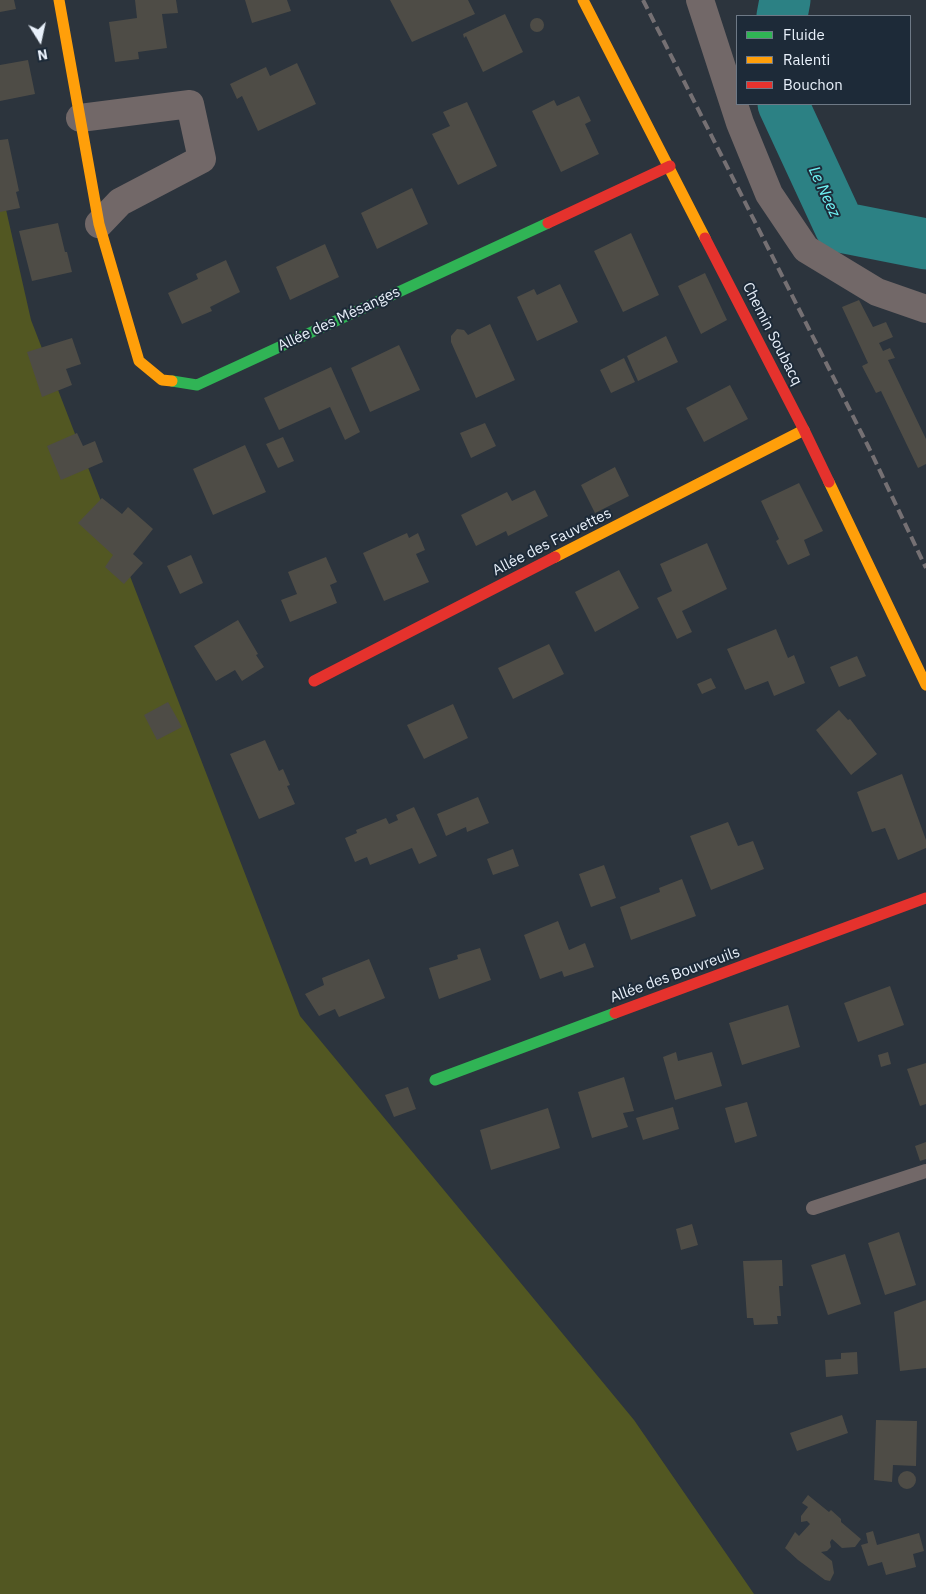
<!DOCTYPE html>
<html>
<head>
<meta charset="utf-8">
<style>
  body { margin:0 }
  #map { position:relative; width:926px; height:1594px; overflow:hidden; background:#2c343d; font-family:"IBM Plex Sans",sans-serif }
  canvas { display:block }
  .legend { position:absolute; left:736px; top:15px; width:175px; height:90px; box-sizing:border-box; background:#1d2a38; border:1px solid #6e7986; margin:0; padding:6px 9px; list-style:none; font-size:15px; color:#e8f0fa }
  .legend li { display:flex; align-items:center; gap:10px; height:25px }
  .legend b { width:25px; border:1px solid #6e7986 }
  .north { position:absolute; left:15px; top:15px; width:50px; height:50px; -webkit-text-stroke:4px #1d2a38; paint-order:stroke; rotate:170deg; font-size:14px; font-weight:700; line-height:20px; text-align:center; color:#e8f0fa }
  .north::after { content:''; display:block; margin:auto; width:18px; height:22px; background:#e8f0fa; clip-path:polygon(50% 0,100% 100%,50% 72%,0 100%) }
</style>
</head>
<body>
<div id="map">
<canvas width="926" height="1594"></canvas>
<ul class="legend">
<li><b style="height:6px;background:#30b455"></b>Fluide</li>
<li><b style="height:6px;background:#ff9f0a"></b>Ralenti</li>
<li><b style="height:6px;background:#e5322d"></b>Bouchon</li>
</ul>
<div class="north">N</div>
</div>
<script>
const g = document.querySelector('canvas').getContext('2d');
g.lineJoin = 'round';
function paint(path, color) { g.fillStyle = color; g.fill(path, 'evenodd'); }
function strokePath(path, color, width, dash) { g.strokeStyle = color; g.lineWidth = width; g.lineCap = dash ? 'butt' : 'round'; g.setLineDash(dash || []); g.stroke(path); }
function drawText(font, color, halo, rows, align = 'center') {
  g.font = font + ' "IBM Plex Sans",sans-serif'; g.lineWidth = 4; g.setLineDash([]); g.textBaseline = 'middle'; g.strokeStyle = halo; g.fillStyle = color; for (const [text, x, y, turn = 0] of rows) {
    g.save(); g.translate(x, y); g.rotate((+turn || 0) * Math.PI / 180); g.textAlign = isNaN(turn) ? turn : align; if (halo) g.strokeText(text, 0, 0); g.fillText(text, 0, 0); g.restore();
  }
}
const forest = new Path2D(`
  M0,183l31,137 269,696 334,404 120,174h-754z`);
const river = new Path2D(`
  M782,16l3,-16
  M783,104l57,123 86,17`);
const building = new Path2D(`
  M0,0h14l2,9 -16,3z
  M135,0h41l2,13 -16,1 5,34 -29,4 1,7 -24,3 -6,-40 28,-4z
  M245,0h42l4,11 -39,12z
  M390,0h78l7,14 -63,28z
  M505,14l18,38 -40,20 -17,-36 -2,2 -1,-4z
  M530 25a7 7 0 1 1 14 0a7 7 0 1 1-14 0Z
  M28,60l7,34 -35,7v-36z
  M297,63l19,41 -58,27 -16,-35 -5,3 -7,-15 36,-17 4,9z
  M579,96l12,25 -6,3 14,30 -38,18 -29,-61 22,-11 3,6z
  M467,102l30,64 -39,19 -26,-51 18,-8 -7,-14z
  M8,139l11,52 -3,1 4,16 -20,4v-72z
  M412,188l16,36 -51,25 -16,-36z
  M58,223l7,29h2l5,20 -40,9 -13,-50z
  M631,233l28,62 -36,17 -29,-61z
  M325,244l14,33 -49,23 -14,-33z
  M226,260l14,32 -30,15 2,4 -30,13 -14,-31 30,-14 -2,-5z
  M705,273l22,47 -26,14 -23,-48z
  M560,284l18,38 -41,19 -20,-44 17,-8 3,6z
  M859,300l14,27 13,-5 7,15 -14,6 4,8 7,-3 5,10 -7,2 38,79v25l-8,4 -37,-77 -5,2 -14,-27 6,-3 -26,-56z
  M490,324l25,56 -39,18 -25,-56v-6l6,-7 7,1 4,5z
  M666,336l12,26 -40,19 -11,-25z
  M72,338l9,26 -15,5 6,16 -30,12 -15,-45z
  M399,345l21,45 -50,22 -19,-44z
  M624,358l11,24 -24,11 -11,-23z
  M331,367l29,65 -15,8 -15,-33 -51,23 -15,-32z
  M730,385l18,34 -44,23 -18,-34z
  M485,423l11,23 -25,12 -11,-25z
  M77,433l6,13 12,-5 8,21 -42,18 -14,-34z
  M283,437l11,24 -16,7 -12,-24z
  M245,445l21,47 -53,23 -20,-46z
  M615,467l14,29 -34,17 -14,-28z
  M799,483l24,48 -19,9 6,15 -22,10 -12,-24 3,-2 -18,-38z
  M535,490l13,26 -40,20 -2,-5 -30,15 -15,-31 46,-23 5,9z
  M102,498l20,16 6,-7 25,22 -20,25 10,9 -19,21 -19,-17 8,-12 -35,-32z
  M407,533l2,5 9,-5 7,17 -9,4 13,28 -45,19 -21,-48z
  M707,543l20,46 -45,22 10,21 -15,7 -20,-41 15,-7 -12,-27z
  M191,555l12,28 -23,11 -13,-28z
  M326,557l11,25 -7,3 7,18 -47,19 -9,-22 16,-6 -9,-22z
  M619,570l20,38 -44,24 -20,-40z
  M238,620l20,34 -2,1 8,12 -22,14 -7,-11 -19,11 -22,-35z
  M776,629l12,29 6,-3 11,28 -31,13 -6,-15 -23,9 -18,-41z
  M549,644l15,30 -51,25 -15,-31z
  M857,656l9,20 -27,11 -9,-20z
  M711,678l5,10 -14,6 -5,-10z
  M168,702l14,25 -25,13 -13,-25z
  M453,704l15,34 -44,21 -17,-34z
  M839,710l9,10 2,-1 27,35 -26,21 -35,-45z
  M265,740l14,31 4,-2 7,16 -3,1 8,18 -36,15 -29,-65z
  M902,774l24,66v8l-28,12 -13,-32 -13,4 -15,-40z
  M478,797l11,26 -22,9 -1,-5 -20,9 -9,-22z
  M414,807l23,49 -18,8 -7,-16 -42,17 -3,-8 -12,5 -10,-24 12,-5 -1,-3 30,-12 3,6 9,-4 -2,-5z
  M728,822l10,24 15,-5 11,28 -53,21 -21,-54z
  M513,849l6,17 -26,9 -6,-16z
  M604,865l12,33 -25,9 -12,-33z
  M682,879l14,37 -65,24 -11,-33 40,-15 -1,-4z
  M558,921l11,29 16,-7 9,24 -30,10 -2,-6 -22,8 -16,-44z
  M480,948l11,32 -52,19 -10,-31 29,-9 -1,-4z
  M369,959l16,39 -46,19 -4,-8 -16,7 -14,-22 19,-9 -2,-7z
  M890,986l14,39 -46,17 -14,-39z
  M788,1005l12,42 -58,18 -13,-42z
  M676,1052l2,9 34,-9 10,34 -47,14 -12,-43z
  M888,1052l3,12 -10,3 -3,-12z
  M926,1063v41l-6,2 -13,-37z
  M624,1077l10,34 -11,2 5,14 -36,11 -14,-46z
  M408,1087l8,22 -22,8 -9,-22z
  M747,1102l10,34 -22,7 -10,-35z
  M673,1107l6,22 -36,11 -7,-22z
  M548,1108l12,40 -69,22 -11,-40z
  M926,1142v17l-6,2 -5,-15z
  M692,1224l6,21 -17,5 -5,-21z
  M899,1232l17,53 -31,10 -17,-52z
  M845,1254l16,50 -33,11 -17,-50z
  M782,1260l1,26h-4l2,30h-4l1,8 -24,1 -1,-7h-6l-4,-57z
  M926,1300v68l-26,3 -6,-59z
  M857,1352l1,22 -32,3 -1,-17 16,-1v-6z
  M842,1415l6,18 -51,18 -7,-18z
  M876,1420l41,1 -1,45 -23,-1 -1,17 -18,-2z
  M898 1480a9 9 0 1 1 18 0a9 9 0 1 1-18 0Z
  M808,1495l21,17 2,-2 10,9v3l20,17 -6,8 -13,1 -10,-9 -2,3 1,5 -4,4 -6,1 11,9 2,12 -4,8 -5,-1 -27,-20 -13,-12 10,-16 4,4 11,-12 -3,-3 -6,1v-6l7,-9 -6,-4z
  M873,1531l4,14 42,-12 5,18 -11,3 3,13 -30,8 -4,-13 -14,4 -7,-21 7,-2 -2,-10z`);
const lane = new Path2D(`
  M813,1208l113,-37`);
const street = new Path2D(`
  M700,0l40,123 29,71 37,55 71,43 49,17
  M80,118l110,-14 12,55 -82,43 -21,22`);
const fast = new Path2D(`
  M172,381l25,4 351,-162
  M435,1080l180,-67`);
const slow = new Path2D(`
  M59,0l40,224 40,137 23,19 10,1
  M583,0l122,238
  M829,482l97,203
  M555,557l249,-127`);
const jam = new Path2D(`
  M548,223l122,-57
  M705,238l99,192 25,52
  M314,681l241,-124
  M615,1013l311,-115`);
const rail = new Path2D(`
  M643,0l226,448 57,120`);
const streetNames = [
  ["Allée des Mésanges",339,319,-25],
  ["Chemin Soubacq",772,334,63],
  ["Allée des Fauvettes",552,542,-27],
  ["Allée des Bouvreuils",675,975,-20]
];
const waterNames = [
  ["Le Neez",824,192,65]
];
paint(forest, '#525722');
strokePath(river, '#2c8184', 51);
paint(building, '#4e4c46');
strokePath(lane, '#726868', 14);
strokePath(street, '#726868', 28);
strokePath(fast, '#30b455', 11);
strokePath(slow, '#ff9f0a', 11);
strokePath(jam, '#e5322d', 11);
strokePath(rail, '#757073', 4, [10, 5]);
drawText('15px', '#e8f0fa', '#1d2a38', streetNames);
drawText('italic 16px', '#70f3f5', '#1d2a38', waterNames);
</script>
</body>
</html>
